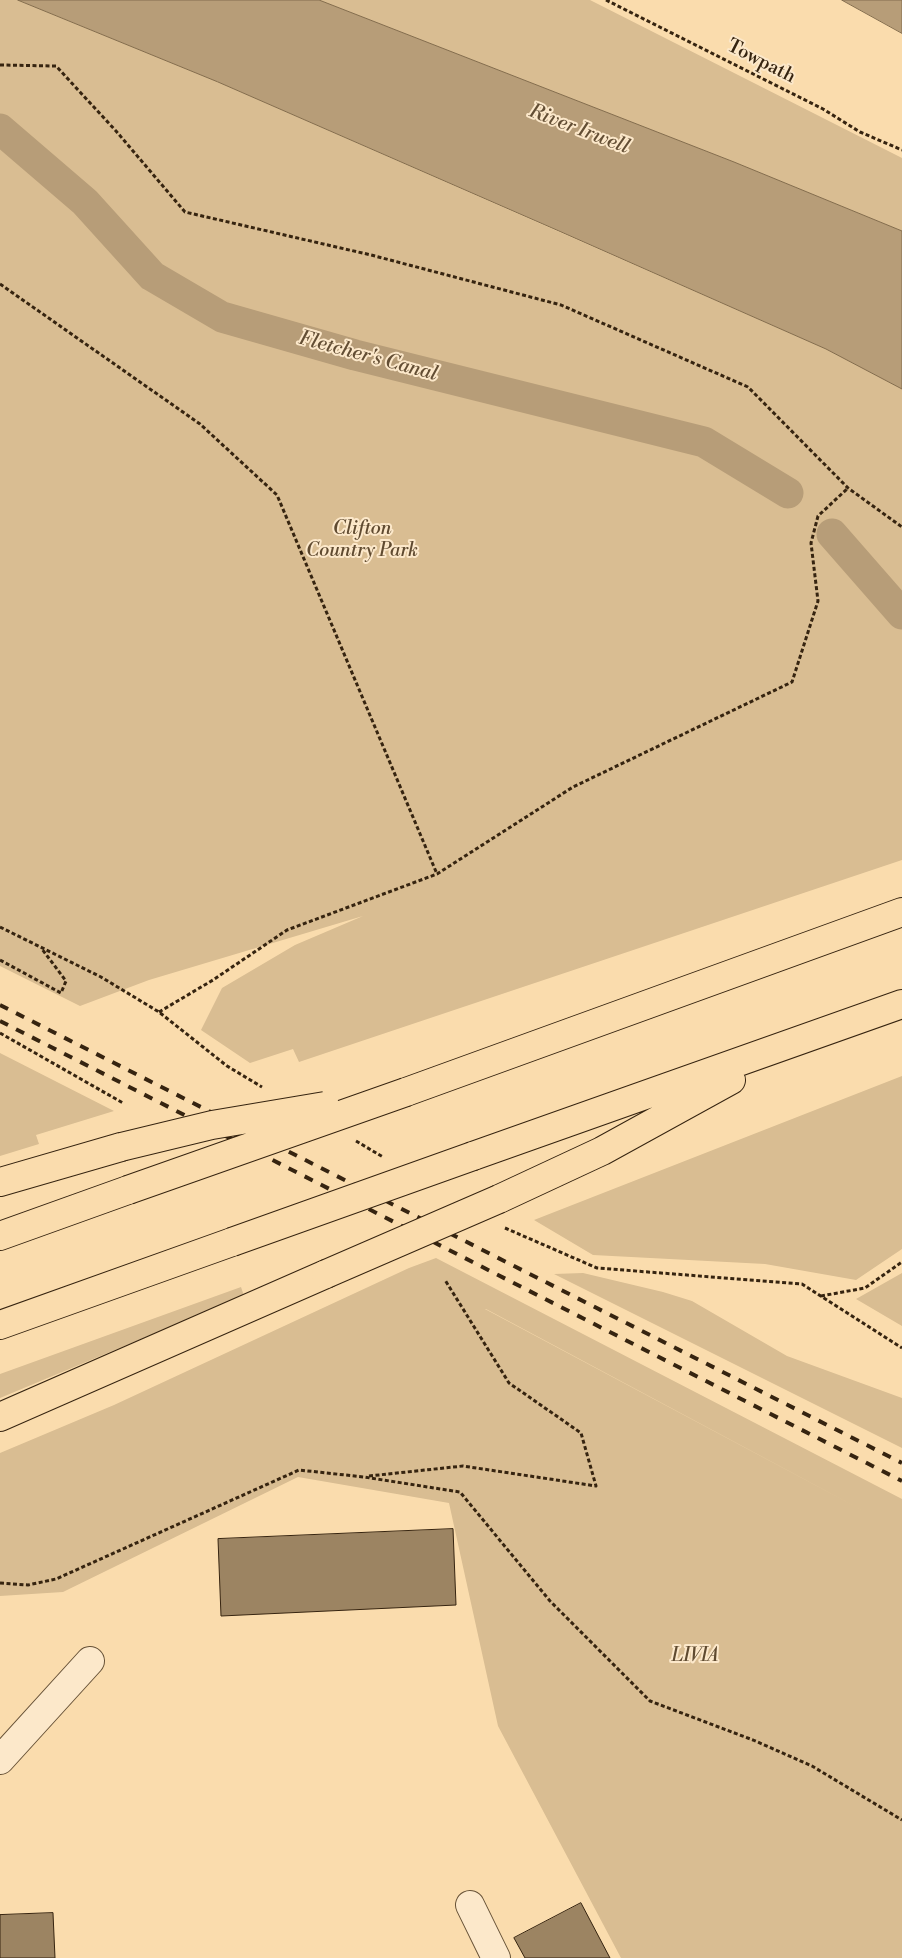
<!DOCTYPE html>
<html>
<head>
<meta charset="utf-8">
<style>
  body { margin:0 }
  canvas { display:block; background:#fadcad }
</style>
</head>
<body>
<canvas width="902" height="1958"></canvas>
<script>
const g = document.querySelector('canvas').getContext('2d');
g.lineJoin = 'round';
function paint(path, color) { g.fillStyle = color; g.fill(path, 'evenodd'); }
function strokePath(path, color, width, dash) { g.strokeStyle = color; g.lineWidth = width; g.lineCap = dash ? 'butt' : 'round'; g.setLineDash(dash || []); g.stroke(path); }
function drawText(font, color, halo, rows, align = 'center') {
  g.font = font + ' "Libre Bodoni",serif'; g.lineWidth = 4; g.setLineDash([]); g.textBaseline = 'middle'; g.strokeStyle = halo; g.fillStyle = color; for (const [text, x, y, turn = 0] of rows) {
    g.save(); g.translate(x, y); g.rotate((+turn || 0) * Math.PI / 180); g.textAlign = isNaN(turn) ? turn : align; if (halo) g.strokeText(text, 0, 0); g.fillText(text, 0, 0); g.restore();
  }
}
const green = new Path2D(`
  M0,0h18l200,82 608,267 76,40v471l-603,202 -6,-13 -43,14 -49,-33 21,-42 73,-43 68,-29 -214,64 -69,26 -80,-40z
  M319,0h271l312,158v73l-168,-69z
  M0,1053l114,58 -78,24 3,9 -39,12z
  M902,1076v173l-46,31 -91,-16 -172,-9 -59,-35z
  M436,1258l466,241v459h-281l-123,-232 -49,-223 -151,-26 -235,115 -63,4v-143l114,-48 295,-137zM485,1309h1l389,208z
  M583,1273l80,19 29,9 95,55 115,42v50l-348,-174z
  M902,1273v53l-46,-27z
  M241,1287l3,9 -244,102v-24z`);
const water = new Path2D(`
  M18,0h301l415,162 168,69v158l-76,-40 -267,-118 -341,-149z
  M842,0h60v33z`);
const canal = new Path2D(`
  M0,129l85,73 67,74 70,41 133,38 349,87 84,51
  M832,534l70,80`);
const building = new Path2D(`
  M453,1529l3,76 -235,11 -3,-77z
  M581,1903l29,55h-85l-11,-20z
  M53,1913l2,45h-55v-43z`);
const path = new Path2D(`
  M606,0l217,109 37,23 42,18
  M0,65l56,1 60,65 69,81 186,43 190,50 187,82 100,101 54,39
  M0,284l200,140 77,71 160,379
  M0,927l101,50 58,35 68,54 35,21
  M0,960l61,33 5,-12 -24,-32
  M159,1012l54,-32 74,-50 150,-56 136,-87 219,-105 26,-81 -7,-58 7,-27 30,-28
  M0,1033l123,70
  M356,1141l27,16
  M505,1228l92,40 205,16 100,64
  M821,1296l44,-8 37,-26
  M369,1476l94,-10 133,20 -15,-53 -72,-50 -64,-103
  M0,1583l28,2 28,-6 243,-109 65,7 96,15 90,109 100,100 103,39 59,26 90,54`);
const minor = new Path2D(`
  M0,1760l90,-99
  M470,1905l26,53`);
const highway = new Path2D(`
  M406,1092l496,-180
  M473,1156l429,-152
  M0,1182l121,-35
  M499,1199l103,-48 129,-71
  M0,1236l128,-46
  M0,1325l232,-83
  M0,1417l326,-143`);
const rail = new Path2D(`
  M0,1005l902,458
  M0,1021l902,460`);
const highwayBridge = new Path2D(`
  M121,1147l91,-22 113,-19
  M128,1190l278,-98
  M232,1242l241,-86
  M326,1274l173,-75`);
const streetNames = [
  ["Towpath",761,62,27]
];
const parkNames = [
  ["Clifton",362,529],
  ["Country Park",362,551],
  ["LIVIA",695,1656]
];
const waterNames = [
  ["River Irwell",579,130,21],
  ["Fletcher's Canal",368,357,15]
];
paint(green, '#d9bd92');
paint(water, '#b79d78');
strokePath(water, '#836d4e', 1);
strokePath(canal, '#b79d78', 31);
paint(building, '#9c8462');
strokePath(building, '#362410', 1);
strokePath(minor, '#675237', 30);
strokePath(highway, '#362410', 30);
strokePath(path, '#362410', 3, [4, 2.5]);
strokePath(minor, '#fce8ca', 28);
strokePath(highway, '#fadcad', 28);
strokePath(rail, '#362410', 4, [9, 9]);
strokePath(highwayBridge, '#362410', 30, []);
strokePath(highwayBridge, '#fadcad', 28);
drawText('19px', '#362410', '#fce8ca', streetNames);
drawText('italic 19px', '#5f4a30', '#fce8ca', parkNames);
drawText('italic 20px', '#634e34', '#fce8ca', waterNames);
</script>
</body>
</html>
